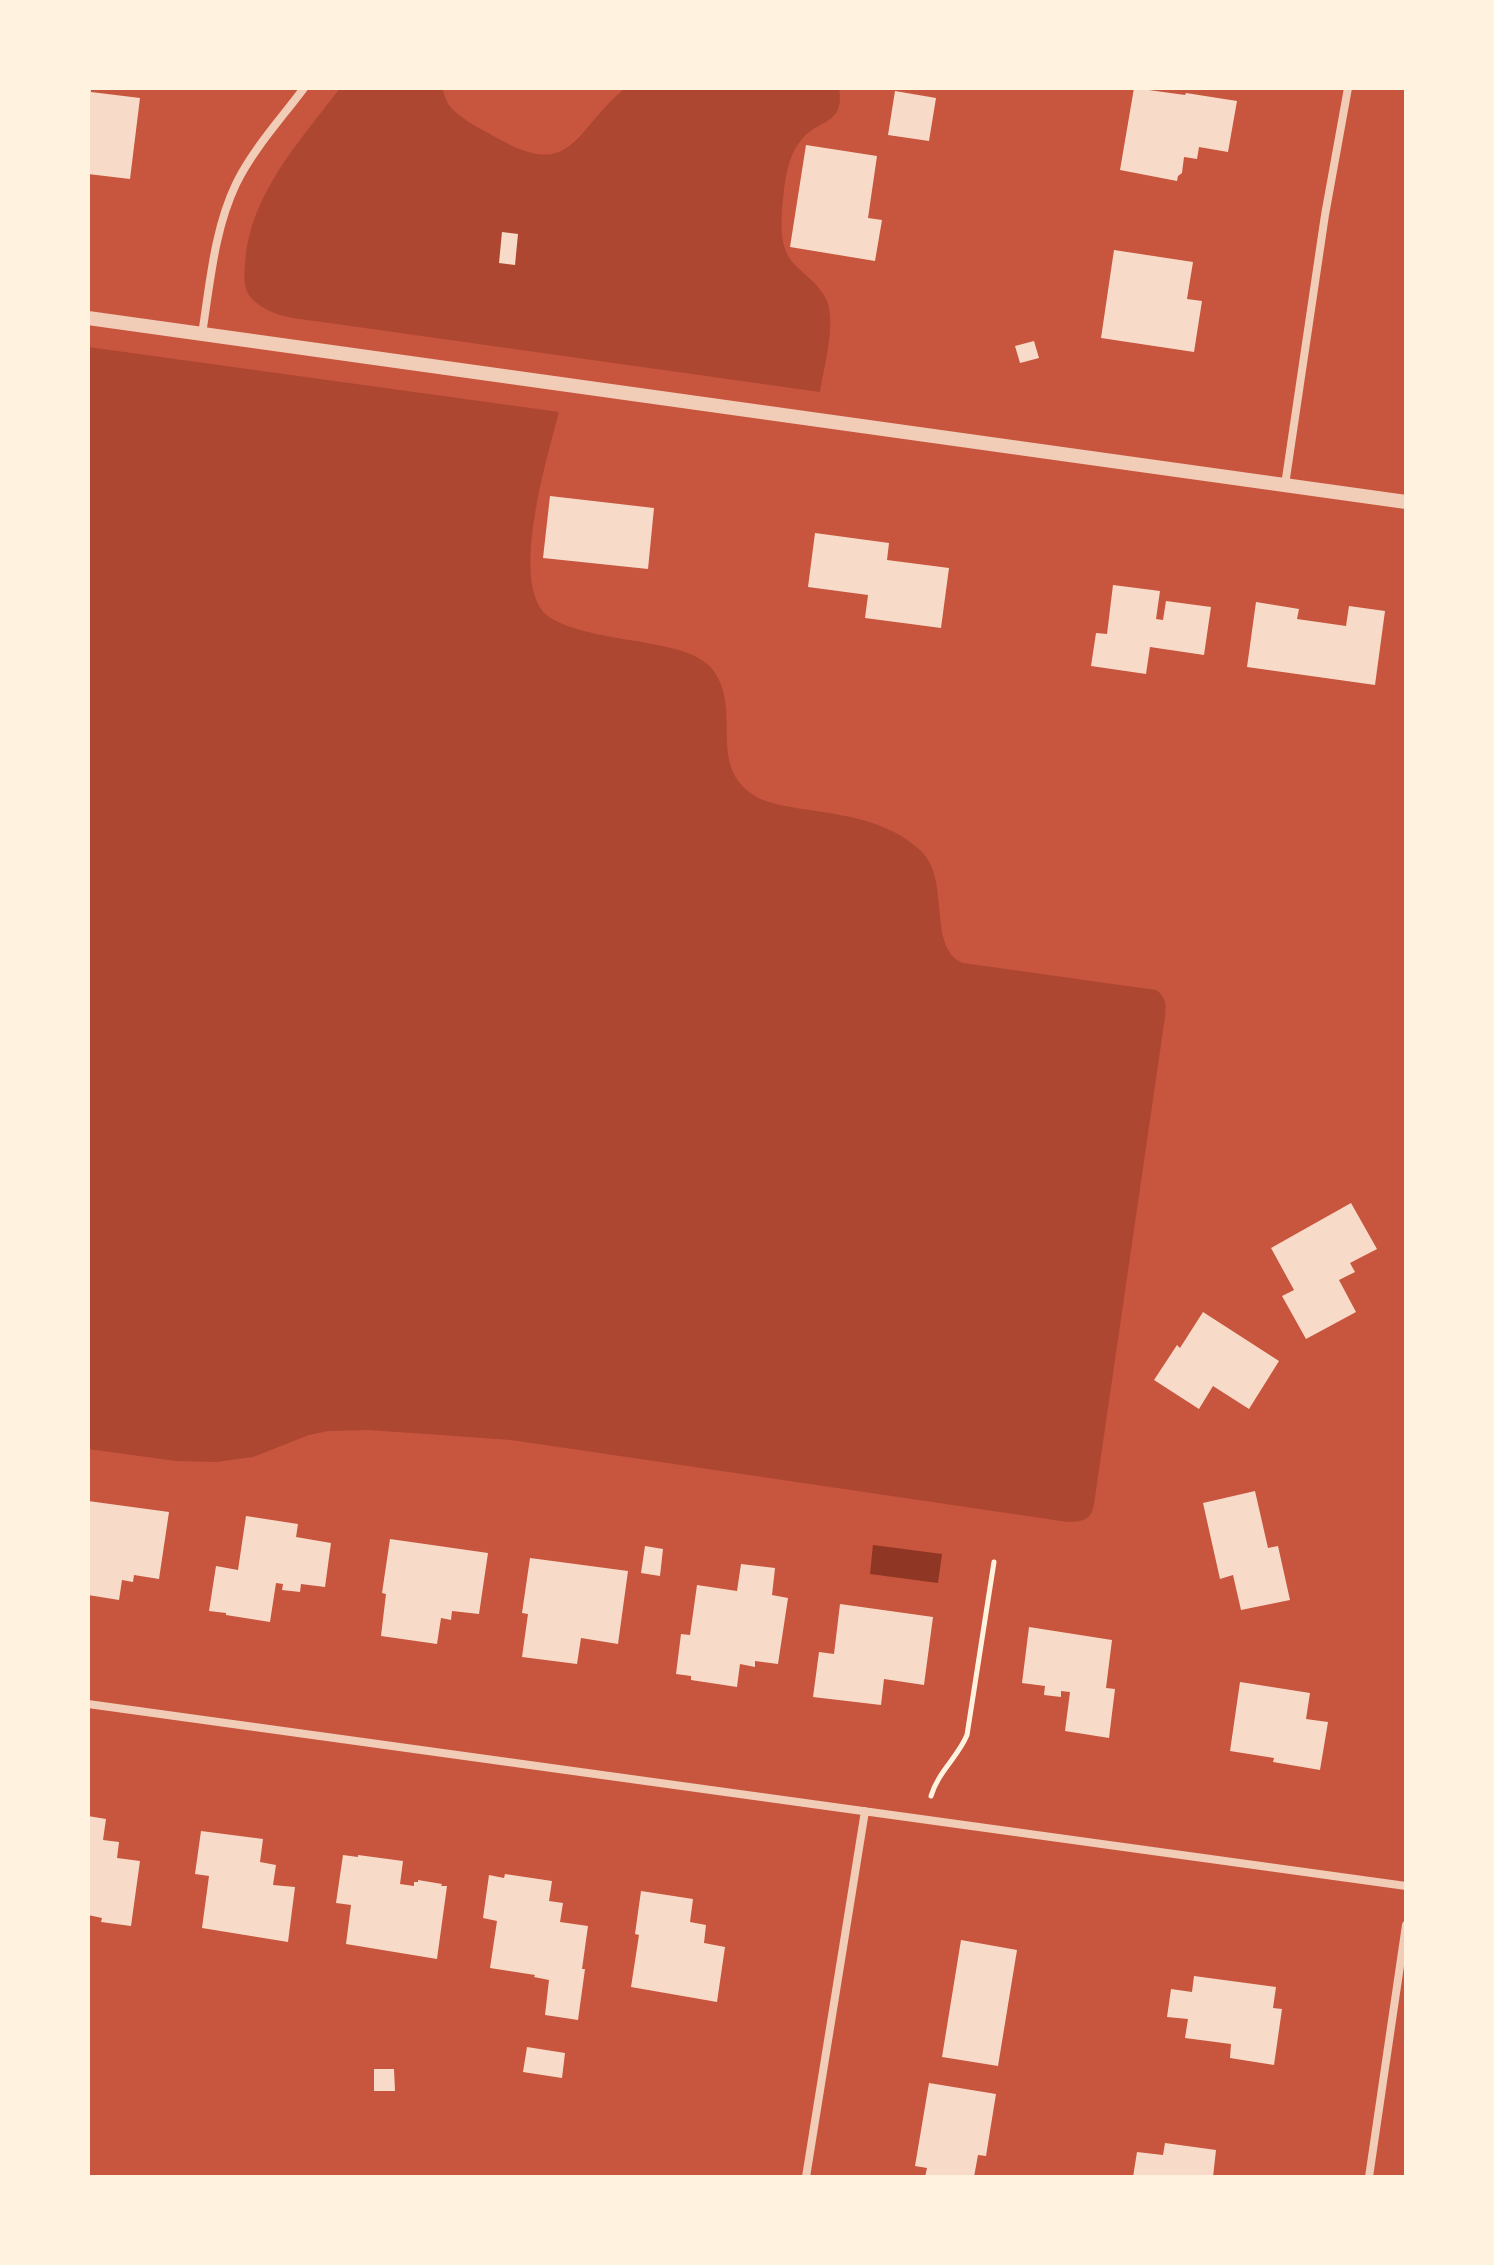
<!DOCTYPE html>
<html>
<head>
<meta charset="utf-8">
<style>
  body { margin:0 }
  #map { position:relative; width:1494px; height:2265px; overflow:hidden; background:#c8553d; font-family:Inter,sans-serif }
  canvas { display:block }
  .frame { position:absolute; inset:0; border:90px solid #fff3e0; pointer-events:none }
</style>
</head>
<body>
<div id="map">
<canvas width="1494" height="2265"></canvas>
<div class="frame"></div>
</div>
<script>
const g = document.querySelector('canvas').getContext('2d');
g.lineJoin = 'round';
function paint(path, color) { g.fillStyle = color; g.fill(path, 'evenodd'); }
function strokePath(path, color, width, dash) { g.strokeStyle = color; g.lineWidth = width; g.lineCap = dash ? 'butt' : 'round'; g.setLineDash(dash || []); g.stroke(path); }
const green = new Path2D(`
  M340,88h102c2,5 4,13 7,17 9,12 28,22 41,29 83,49 80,1 135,-46h214c6,37 -20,31 -36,50 -13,14 -16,32 -19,51 -2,24 -8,57 11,76 11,11 25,20 32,36 9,24 -3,66 -7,91l-505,-71c-24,-3 -45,-5 -63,-22 -9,-10 -8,-22 -7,-35 4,-69 55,-123 95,-176z
  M88,347l471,65c-11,42 -51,174 -11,204 21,16 72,22 99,27 21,4 52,9 66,27 30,40 -7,96 42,126 13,8 32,10 47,13 42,6 85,11 118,41 32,29 6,98 43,113l193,27c11,7 10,16 9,27l-71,487c-3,17 -11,17 -26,18l-557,-82 -142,-10 -41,1 -19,4 -56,22 -37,5 -40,-1 -88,-12z`);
const water = new Path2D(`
  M873,1545l69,9 -4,29 -68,-9z`);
const building = new Path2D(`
  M88,88h3v4l49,6 -10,81 -42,-5z
  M1134,88l51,7 1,-2 51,8 -9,51 -29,-5 -2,12 -13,-2 -2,16 -4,3 -1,5 -57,-11z
  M895,91l41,7 -7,43 -41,-6z
  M806,145l71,11 -9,62 14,2 -7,41 -85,-14z
  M502,232l16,2 -3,31 -16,-2z
  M1114,250l79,12 -6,37 15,2 -8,51 -93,-14z
  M1034,341l5,17 -19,5 -5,-17z
  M550,496l104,12 -6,61 -105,-11z
  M815,533l74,10 -2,17 62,8 -8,60 -76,-10 3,-23 -60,-8z
  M1113,585l47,6 -4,28 7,1 3,-19 45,6 -7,48 -54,-8 -4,27 -55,-8 5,-33 11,1z
  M1256,602l43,7 -2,10 49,7 3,-20 36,5 -10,74 -128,-18z
  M1351,1203l26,46 -27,14 5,9 -16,8 17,32 -50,27 -24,-43 12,-6 -23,-42z
  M1203,1312l76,49 -30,48 -36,-23 -14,23 -45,-29 23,-35 3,3z
  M1255,1491l13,57 10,-2 12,54 -49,10 -8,-35 -13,4 -17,-76z
  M88,1501l81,11 -10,67 -25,-4 -1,7 -11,-2 -3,20 -31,-5z
  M246,1516l52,8 -2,13 35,6 -6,44 -24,-3 -1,8 -18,-2 1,-6 -7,-1 -6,39 -44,-7v-2l-17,-2 7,-45 22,4z
  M390,1539l98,14 -9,61 -27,-3 -1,9 -10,-2 -4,26 -56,-8 5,-42 -4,-1z
  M645,1546l18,3 -3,27 -19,-3z
  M530,1558l98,13 -10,73 -37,-6 -4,26 -55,-7 6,-43 -6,-1z
  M741,1564l34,4 -3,27 16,3 -10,66 -23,-3v6l-15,-3 -3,23 -46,-7v-4l-15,-2 5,-40 9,1 7,-50 40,6z
  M840,1604l93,13 -9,68 -40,-6 -3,26 -68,-8 6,-45 15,2z
  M1029,1627l83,13 -6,48 9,1 -6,49 -44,-7 5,-39 -9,-1v6l-17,-2 1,-9 -23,-3z
  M1240,1682l70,11 -4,26 22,3 -8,48 -47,-8 1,-4 -44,-7z
  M88,1816l18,3 -3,21 16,2 -2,16 23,3 -9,65 -30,-4 1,-4 -14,-3z
  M201,1831l62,8 -3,23 16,3 -3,20 22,2 -7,55 -86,-14 7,-52 -14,-2z
  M343,1855l15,2v-2l45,6 -3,23 14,2v-4h4v-2l24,4 -1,2h6l-10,73 -91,-15 5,-39 -15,-2z
  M505,1874l47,7 -3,20 14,2 -3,19 28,4 -6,43h3l-7,51 -33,-5 4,-35 -15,-3 1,-2 -45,-7 7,-47 -14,-3 6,-43 15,3z
  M641,1891l52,8 -3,23 16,3 -2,18 21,4 -8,55 -86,-15 8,-52 -4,-1z
  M961,1940l56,10 -19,116 -56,-9z
  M1194,1976l82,11 -3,21 9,1 -8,56 -44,-7 1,-14 -46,-6 3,-19 -21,-2 4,-28 21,3z
  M527,2047l38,6 -3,25 -39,-6z
  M374,2069h20l1,22h-21z
  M929,2083l67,11 -10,62 -8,-1 -4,22h-49l2,-9 -12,-2z
  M1165,2143l51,7 -3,27h-80l4,-25 26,3z`);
const path = new Path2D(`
  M931,1796c7,-24 27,-39 36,-61l27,-173`);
const minor = new Path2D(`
  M202,334c8,-50 12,-104 34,-150 17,-35 45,-65 68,-96
  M1285,485l40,-270 23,-127
  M88,1704l1318,182
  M806,2177l59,-366
  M1369,2177l37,-252`);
const tertiary = new Path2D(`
  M88,318l1318,184`);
paint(green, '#ae4732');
paint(water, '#8f3625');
paint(building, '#f7dbc8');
strokePath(path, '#fff3e0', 5);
strokePath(minor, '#f1ccb7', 8);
strokePath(tertiary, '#f1ccb7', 14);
</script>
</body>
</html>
